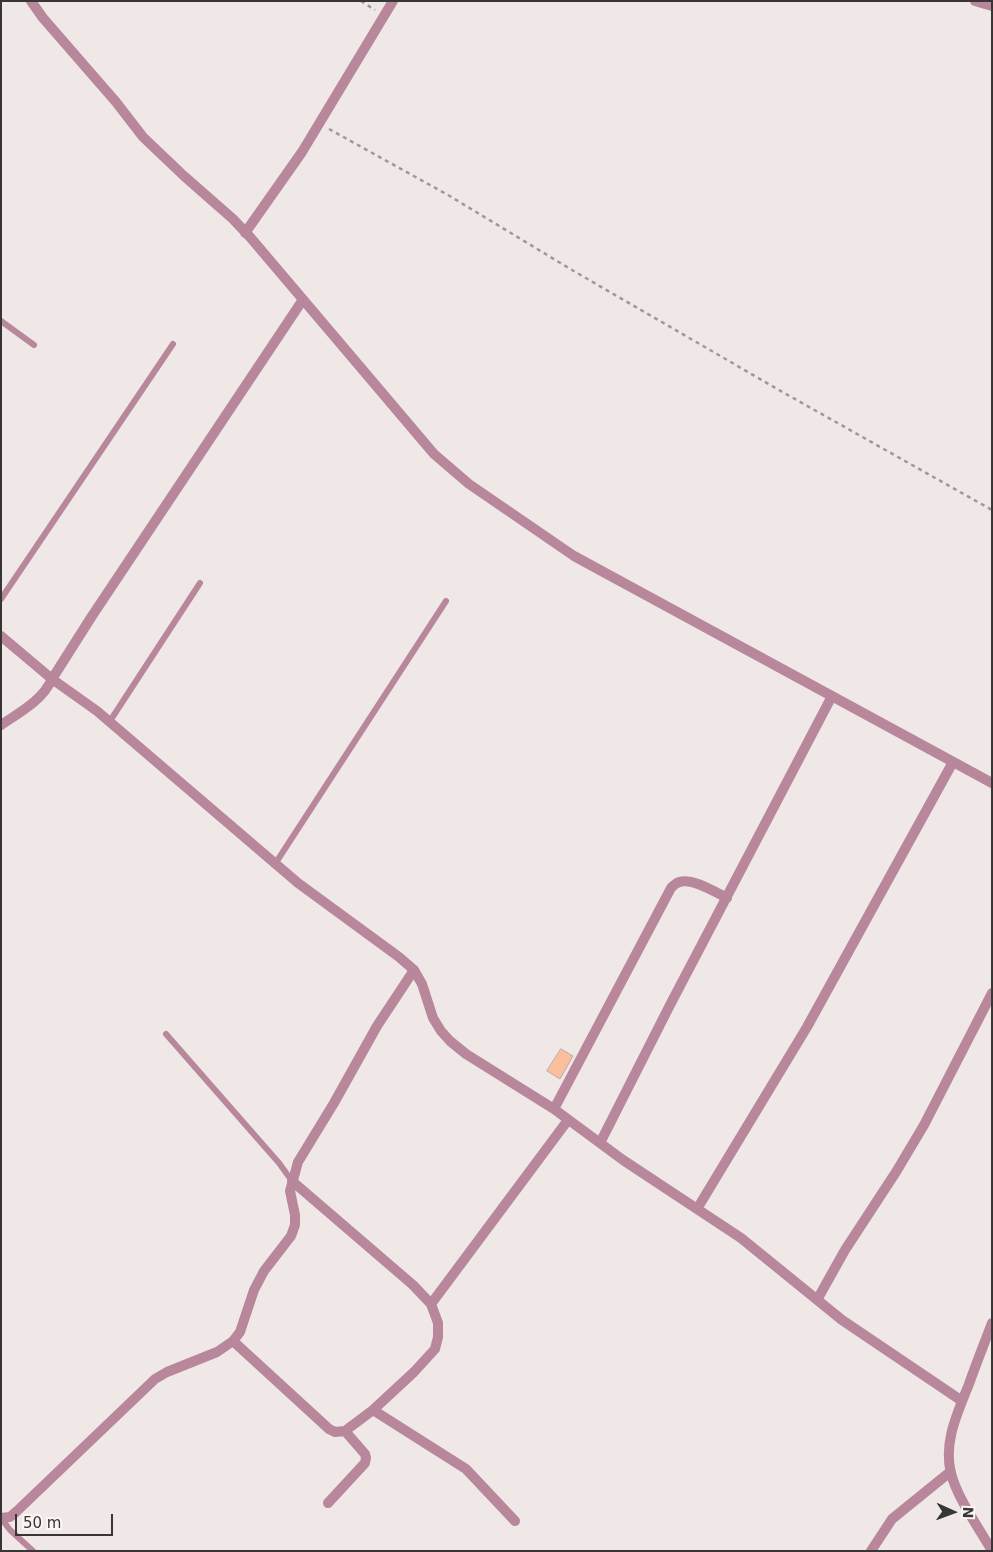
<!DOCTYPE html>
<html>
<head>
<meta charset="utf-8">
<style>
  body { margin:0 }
  #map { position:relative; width:993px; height:1552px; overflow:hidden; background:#f0e8e7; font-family:"DejaVu Sans",sans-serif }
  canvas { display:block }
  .frame { position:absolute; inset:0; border:2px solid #383535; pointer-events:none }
  .north { position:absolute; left:928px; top:1487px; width:50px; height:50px; -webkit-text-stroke:4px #fdf5f5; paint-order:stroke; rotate:92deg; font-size:14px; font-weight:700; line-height:20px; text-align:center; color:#383535 }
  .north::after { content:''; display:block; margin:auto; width:18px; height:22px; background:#383535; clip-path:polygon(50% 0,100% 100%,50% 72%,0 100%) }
  .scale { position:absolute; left:15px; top:1514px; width:98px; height:22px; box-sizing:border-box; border:2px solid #383535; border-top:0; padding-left:6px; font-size:15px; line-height:18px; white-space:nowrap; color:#383535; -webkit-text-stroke:4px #fdf5f5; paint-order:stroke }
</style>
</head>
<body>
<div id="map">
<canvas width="993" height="1552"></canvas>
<div class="frame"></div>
<div class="north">N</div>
<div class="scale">50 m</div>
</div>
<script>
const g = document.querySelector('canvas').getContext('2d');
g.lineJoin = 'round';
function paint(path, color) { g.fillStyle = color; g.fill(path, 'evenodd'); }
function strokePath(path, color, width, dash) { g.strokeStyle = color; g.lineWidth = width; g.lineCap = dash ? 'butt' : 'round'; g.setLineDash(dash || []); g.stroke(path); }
const building = new Path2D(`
  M561,1049l12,7 -13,23 -13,-8z`);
const path = new Path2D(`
  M361,1l14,9
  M329,129l119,66 124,75 207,120 213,120`);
const service = new Path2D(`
  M1,321l33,24
  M1,599l172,-255
  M110,721l90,-138
  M275,864l171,-263
  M166,1034l113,129 13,18
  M1,1518l9,12 23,21`);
const minor = new Path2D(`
  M31,1l12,17 73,84 27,35 41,39 49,43 17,18 184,217 35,30 105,72 418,227
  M975,1l17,5
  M245,233l57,-81 91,-151
  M1,636l51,43 45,32 201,172 101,74 15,13 8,14 11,34 8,13 9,10 16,13 88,55 69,51 118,78 101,82 120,81
  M1,725c19,-13 41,-24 51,-46l40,-63 210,-315
  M554,1109l117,-221c2,-2 4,-4 6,-5 13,-7 38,9 50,15
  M600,1143l70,-138 162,-309
  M697,1209l110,-182 146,-265
  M817,1300l28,-50 51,-78 28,-47 68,-132
  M431,1304l137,-184
  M233,1341l96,88 6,3 10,-1 28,-21 41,-38 21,-23 3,-12v-14l-7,-19 -18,-19 -121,-104
  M373,1410l93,59 49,52
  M328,1503l37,-40 1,-5 -1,-4 -20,-23
  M1,1518l9,-1 7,-6 138,-132 12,-7 50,-20 16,-11 7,-9 14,-42 10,-19 27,-35 4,-11v-10l-5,-24 8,-29 36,-59 43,-77 37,-56
  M871,1551l21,-32 58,-47
  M992,1551c-13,-23 -35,-53 -41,-78 -8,-31 7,-61 18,-89 7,-20 15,-40 23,-61`);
paint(building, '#fbbf9b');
strokePath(building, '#b3adaa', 1);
strokePath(path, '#9e9998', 2.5, [4, 4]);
strokePath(service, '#b8879c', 6);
strokePath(minor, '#b8879c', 10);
</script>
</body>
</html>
